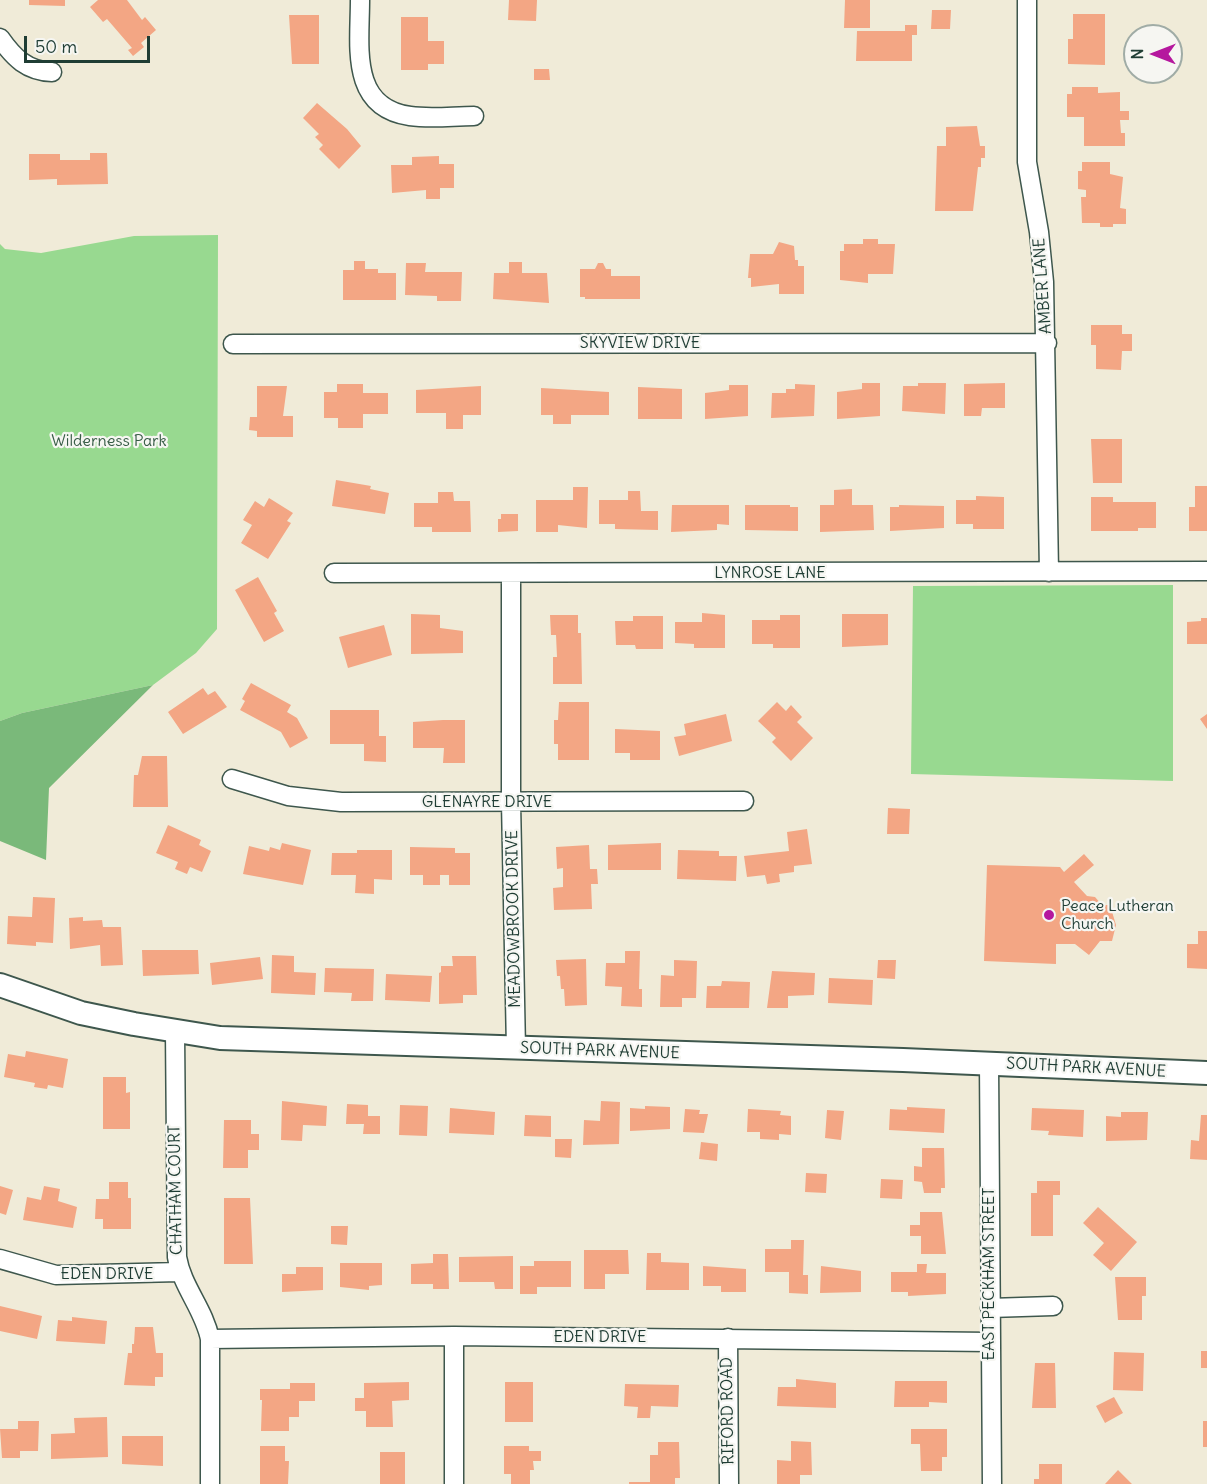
<!DOCTYPE html>
<html>
<head>
<meta charset="utf-8">
<style>
  body { margin:0 }
  #map { position:relative; width:1207px; height:1484px; overflow:hidden; background:#f0ebd8; font-family:Delius,sans-serif }
  canvas { display:block }
  .north { position:absolute; left:1123px; top:24px; width:60px; height:60px; box-sizing:border-box; background:#f6f6f2; border:2px solid #a0aca6; border-radius:50%; rotate:270deg; font-size:16px; font-weight:700; line-height:24px; text-align:center; color:#1f3d34 }
  .north::after { content:''; display:block; margin:auto; width:21px; height:27px; background:#b5179e; clip-path:polygon(50% 0,100% 100%,50% 72%,0 100%) }
  .scale { position:absolute; left:24px; top:36px; width:126px; height:27px; box-sizing:border-box; border:3px solid #1f3d34; border-top:0; padding-left:8px; font-size:18px; line-height:21px; white-space:nowrap; color:#1f3d34; -webkit-text-stroke:4px #f6f6f2; paint-order:stroke }
</style>
</head>
<body>
<div id="map">
<canvas width="1207" height="1484"></canvas>
<div class="north">N</div>
<div class="scale">50 m</div>
</div>
<script>
const g = document.querySelector('canvas').getContext('2d');
g.lineJoin = 'round';
function paint(path, color) { g.fillStyle = color; g.fill(path, 'evenodd'); }
function strokePath(path, color, width, dash) { g.strokeStyle = color; g.lineWidth = width; g.lineCap = dash ? 'butt' : 'round'; g.setLineDash(dash || []); g.stroke(path); }
function drawText(font, color, halo, rows, align = 'center') {
  g.font = font + ' Delius,sans-serif'; g.lineWidth = 4.5; g.setLineDash([]); g.textBaseline = 'middle'; g.strokeStyle = halo; g.fillStyle = color; for (const [text, x, y, turn = 0] of rows) {
    g.save(); g.translate(x, y); g.rotate((+turn || 0) * Math.PI / 180); g.textAlign = isNaN(turn) ? turn : align; if (halo) g.strokeText(text, 0, 0); g.fillText(text, 0, 0); g.restore();
  }
}
const green = new Path2D(`
  M218,235l-1,394 -21,24 -43,32 -131,28 -22,8v-477l5,5 36,4 93,-17z
  M1173,585v196l-262,-7 2,-188z`);
const forest = new Path2D(`
  M153,685l-104,103 -3,72 -46,-19v-120l22,-8z`);
const building = new Path2D(`
  M29,0h36v6l-36,-1z
  M98,0h29l15,20 3,-3 11,13 -15,13 3,4 -11,9 -5,-6 4,-2 -25,-29 -4,3 -13,-15z
  M509,0h28l-1,21 -28,-1z
  M845,0h25v28h-26z
  M932,10h19l-1,19h-19z
  M1073,14h32v51l-37,-1v-25h5z
  M289,15h30v49h-27z
  M401,17h27v24h16v23h-16v6h-27z
  M905,25h12v10h-5v26h-56l1,-30h48z
  M534,69h15l1,11h-16z
  M1072,87h26v6l22,-1v19h9v9h-9l1,13h4v13h-41v-29h-17v-23h5z
  M317,103l30,26 14,17 -22,23 -20,-20 4,-4 -8,-8 4,-3 -16,-16z
  M977,126l3,20h5v12h-4v9h-3l-5,44h-38l2,-65h9v-19z
  M90,153h17l1,31 -51,1v-6l-28,1v-26h31v6h30z
  M439,156v8h15v24h-14v11h-14v-9l-34,3 -1,-28h21v-8z
  M1082,162h28v12l13,3 -3,31 6,1v15h-13v3h-13v-4h-18l-1,-26h5v-7l-8,-1v-18h4z
  M863,239h15v5h17l-2,30h-25v9l-28,-3v-29h4v-7h19z
  M779,242l15,4 1,14h3v6h6v28h-25v-10l-28,3v-9h-3l2,-24h23z
  M354,261h11v8h13v4h18v27h-53v-30h11z
  M509,262h13v11h25l2,30 -56,-4 1,-26h15z
  M406,263h20l-1,9h37l-1,29h-24v-5l-32,-1z
  M598,263h5l3,6h5v7h29v23h-55v-2h-5v-28h15z
  M1091,325h31v9h10v17h-10l-1,19 -25,-1v-24h-5z
  M862,383h18v33l-43,3v-27l25,-3z
  M918,383h28l-1,31 -43,-3 1,-25h15z
  M1005,383v25h-23l-1,8h-17v-32z
  M337,384h26v9h25v21h-25v14h-25v-10h-14v-26h13z
  M795,384l20,1 -1,31 -43,2 1,-25h14v-4h9z
  M729,385h19v31l-43,3v-26l24,-3z
  M257,386h30l-4,30h10v21h-36v-6l-8,-1 1,-13h7z
  M481,386v29h-18v14h-17v-16h-30v-23z
  M638,387l44,2v30h-44z
  M541,388l68,4v23h-38v9h-18v-9h-12z
  M1091,439h31v44h-29z
  M336,480l35,6 -1,3 19,4 -4,21 -53,-8z
  M1195,486h12v45h-18v-24h6z
  M573,487h15l-1,41 -29,-3v7h-22v-32h37z
  M852,489v16h21l1,25 -54,2v-27h14v-15z
  M628,491h12l1,20h17v19l-43,-1v-5h-16v-24h29z
  M438,492h15l1,9h16l1,31h-39v-5h-18v-24h24z
  M976,496l28,1v32h-31v-5h-17v-24h20z
  M1091,497h22v5h43v26h-18v3h-47z
  M269,498l24,15 -6,8 4,2 -23,36 -27,-16 11,-18 -9,-5 12,-19 9,6z
  M672,505h57v20l-12,-1v6l-46,2z
  M745,505h45v2h8v24l-53,-1z
  M899,505l45,1v22l-54,3v-24h9z
  M501,514h17v17l-20,1v-13h3z
  M258,577l19,34 -3,2 10,18 -20,11 -29,-52z
  M702,613l23,2v33h-31v-4l-19,-1v-21h27z
  M411,614l29,1v13l23,3v22l-52,1z
  M842,614h46v31l-46,2z
  M550,615h28v18h3l1,51h-29v-27h4l-1,-22h-5z
  M780,615h20v33h-27v-4h-21v-24h28z
  M633,616h30v33h-27l-1,-4h-19l-1,-24h18z
  M1201,618h6v26h-20v-22l14,-1z
  M384,625l8,30 -44,13 -9,-31z
  M251,683l40,22 -4,7 10,6 11,20 -18,10 -9,-16 -41,-22 5,-9 -3,-2z
  M203,688l5,7 7,-4 12,16 -44,27 -15,-22z
  M559,702h30v58h-31v-16h-4v-24h4z
  M777,702l9,9 5,-6 11,12 -5,5 16,16 -22,23 -19,-19 4,-4 -18,-17z
  M330,710h49v26h7v26l-22,-1v-17h-34z
  M726,714l6,27 -53,15 -5,-19 12,-2 -2,-11z
  M1207,714v15l-7,-10z
  M443,720h22v43h-22l1,-15h-31v-26z
  M615,729l45,2v29h-30v-7h-15z
  M142,756h25l1,51h-35l1,-32h4z
  M888,808l22,1 -1,25h-22z
  M168,825l33,15 -2,5 12,6 -9,21 -12,-5 -3,7 -12,-5 3,-7 -22,-9z
  M807,829l5,35 -18,2v6l-15,2 1,8 -13,2 -2,-9 -18,2 -3,-21 45,-5 -2,-19z
  M282,843l29,7 -8,35 -60,-11 6,-28 20,5 1,-4 10,3z
  M661,843v27h-53v-25z
  M589,845l1,24h7l1,15h-7l1,25 -38,1 -1,-22 10,-1v-19l-6,1 -1,-22z
  M410,847l45,1v5h15v32h-21v-10h-9v10h-17v-10h-13z
  M357,850h35v30l-18,-1v15l-19,-1 1,-18h-25l1,-22h25z
  M678,850l41,1v5h18l-1,25 -59,-2z
  M1084,854l10,11 -20,17 13,14 8,1 7,8h8l6,20 -4,16h-12l-11,14 -14,-11h-19v20l-72,-3 3,-96 73,2 4,5z
  M33,897l22,1 -2,45 -17,-1v4l-29,-2 1,-28 24,1z
  M83,917v4l19,-1 1,7h18l2,38 -22,1 -1,-21 -30,4 -1,-31z
  M1198,931h9v38l-20,-1v-24h11z
  M142,950h56l1,24 -56,2z
  M625,951h15l-1,38h3v18l-21,-1 1,-19 -17,-1 1,-23h19z
  M272,955l22,1v16l22,1 -1,22 -44,-2z
  M452,956h24l1,39h-14v8l-24,1v-31l2,-1v-6h12z
  M260,957l3,22 -51,6 -2,-22z
  M586,959l1,46 -22,1 -1,-17h-3l-1,-13h-3l-1,-16z
  M674,960l23,1 -1,37h-14v9h-22l1,-32 13,1z
  M878,960h18l-1,19 -18,-1z
  M325,968l49,1 -1,32h-22l1,-8 -28,-1z
  M772,971l43,2 -1,22 -26,1v12h-21z
  M386,974l46,2 -2,26 -45,-2z
  M829,978l44,2 -1,25 -44,-2z
  M722,981l28,1 -1,26h-43l1,-22h14z
  M26,1051l42,8 -5,29 -15,-3 -1,4 -13,-2 1,-4 -31,-6 4,-23 17,3z
  M103,1077h23v16l4,-1v37h-27z
  M282,1101l45,5 -1,20 -23,-1 -1,16 -21,-1z
  M601,1101l19,1 -1,42 -36,1 1,-25 16,1z
  M347,1104l21,1v11h12v18h-17l1,-10h-18z
  M400,1105l28,1 -1,30 -28,-1z
  M645,1106l25,1v22l-40,2v-23l15,1z
  M907,1107l38,2 -1,24 -55,-3 1,-21 17,1z
  M450,1108l45,4 -1,23 -45,-2z
  M1032,1108l52,2 -1,27 -35,-2 1,-4 -18,-1z
  M685,1109l15,1 -1,4h9l-4,19 -21,-1z
  M748,1109l33,2 -1,4 11,1v19l-12,-1v6l-19,-1v-7h-13z
  M827,1110l17,1 -3,29 -16,-2z
  M1121,1112h27l-1,28 -41,1v-25l15,1z
  M525,1115l26,1v21l-27,-1z
  M1201,1115h6v45l-17,-1 1,-19 8,1z
  M224,1120h27v14h8v16h-11v18h-25z
  M555,1139h17l-1,19 -16,-1z
  M701,1142l17,2 -1,17 -18,-2z
  M922,1148h22l1,40h-4v5h-17l-2,-11 -8,-1v-15l8,1z
  M806,1173l21,1 -1,19 -21,-1z
  M881,1179l22,1 -1,19 -22,-1z
  M1037,1181h23v14h-7v41h-22v-43h6z
  M109,1182h19v16h3v31h-28v-10h-8l1,-20h13z
  M0,1186l13,4 -7,25 -6,-2z
  M44,1186l16,3 -2,12 19,6 -4,21 -50,-8 4,-23 14,3z
  M224,1198h26l3,66h-29z
  M1098,1207l39,35 -26,29 -18,-16 11,-12 -21,-20z
  M920,1212h22l4,42h-25v-18h-11v-11h10z
  M331,1226h17l-1,19 -16,-1z
  M791,1240h13l-1,35h5v19l-19,-1v-21h-24v-23h26z
  M584,1250h44l1,24h-24v15h-21z
  M647,1253h14v9l28,1v27h-43z
  M433,1254h15l1,35h-16v-5h-22v-20l22,-1z
  M513,1256v33h-18l-1,-7h-35v-25z
  M534,1261h37v26h-34v7h-17v-28h14z
  M340,1263h42v22l-13,1v4l-29,-3z
  M917,1264h10l-1,9h20v21l-38,2v-4h-17v-20h26z
  M703,1266l43,3v23h-25v-6h-18z
  M821,1266l40,5v21l-41,1z
  M296,1267h27v23l-41,2v-18h14z
  M1115,1277h31v19h-4v24h-24z
  M0,1306l42,10 -5,23 -37,-8z
  M72,1317l35,4 -2,23 -49,-3 2,-21 14,1z
  M135,1327h18l3,26h7v24h-8v9l-31,-1 4,-32h4v-9h2z
  M1201,1351h6v17h-6z
  M1114,1352l30,1 -1,38 -30,-1z
  M1035,1363h20l1,45h-24z
  M796,1379l40,4v25l-59,-2 1,-19h18z
  M895,1381h52v22l-18,-1v5h-35z
  M409,1382v18l-17,1 1,26h-27v-16h-11v-13h9v-15z
  M505,1382h28v40h-28z
  M290,1383h25v18h-16v16h-10v14h-28l1,-31h-2v-11h30z
  M625,1384l54,1 -1,22 -27,-1 -1,12h-13l1,-11 -14,-1z
  M1114,1397l9,16 -18,10 -9,-17z
  M107,1417l1,40 -57,2v-25l24,-1 -1,-15z
  M18,1421h21l-1,30h-18v7h-18l-2,-29h18z
  M1203,1421h4v26h-4z
  M911,1429h36v28h-5v14h-21l-1,-27h-9z
  M122,1436h41v30l-41,-2z
  M791,1441l20,1 1,33h-12v9h-23v-24l14,1z
  M658,1442h21l1,36h-5v6h-46v-2h21v-27h8z
  M260,1446h25v15h4l-1,23h-28z
  M504,1446h25v5h12v10h-8l1,9h-4v14h-19v-10h-7z
  M380,1452h25v32h-25z
  M1039,1464h23v20h-28v-5h5z
  M1118,1470l14,14h-27z`);
const minor = new Path2D(`
  M360,0c0,46 -11,107 50,116 21,3 43,0 64,0
  M1027,0v162l12,70 5,50 5,290
  M0,38c14,20 27,33 52,34
  M233,344l814,-1
  M334,573l873,-2
  M511,574v228l5,247
  M232,779l56,17 53,6 403,-1
  M175,1032l2,225c5,30 27,52 33,82v145
  M989,1063l3,421
  M0,1259l56,16 123,-3
  M990,1308l63,-2
  M454,1336v148
  M728,1338l1,146
  M210,1339l244,-3 536,6`);
const major = new Path2D(`
  M0,985l81,28 53,11 86,14 683,22 304,13`);
const markers = [
  [1049,915,6,"#b5179e"]
];
const streetNames = [
  ["AMBER LANE",1043,286,-94],
  ["SKYVIEW DRIVE",640,343],
  ["LYNROSE LANE",770,573],
  ["GLENAYRE DRIVE",487,802],
  ["MEADOWBROOK DRIVE",514,919,-91],
  ["SOUTH PARK AVENUE",600,1051,2],
  ["SOUTH PARK AVENUE",1086,1068,3],
  ["CHATHAM COURT",176,1190,-91],
  ["EDEN DRIVE",107,1274],
  ["EAST PECKHAM STREET",989,1274,-90],
  ["EDEN DRIVE",600,1337],
  ["RIFORD ROAD",728,1411,-91]
];
const parkNames = [
  ["Wilderness Park",109,441]
];
const poiNames = [
  ["Peace Lutheran",1061,906],
  ["Church",1061,924]
];
paint(green, '#98d990');
paint(forest, '#7ab97a');
paint(building, '#f3a684');
strokePath(minor, '#3e574d', 21);
strokePath(major, '#3e574d', 26);
strokePath(minor, '#fff', 18);
strokePath(major, '#fff', 22);
for (const [x, y, r, color] of markers) { const dot = new Path2D(); dot.arc(x, y, r, 0, 2 * Math.PI); g.fillStyle = color; g.fill(dot); strokePath(dot, '#f6f6f2', 2); }
drawText('16px', '#1f3d34', '#f6f6f2', streetNames);
drawText('16px', '#375c46', '#f6f6f2', parkNames);
drawText('16px', '#1f3d34', '#f6f6f2', poiNames, 'left');
</script>
</body>
</html>
